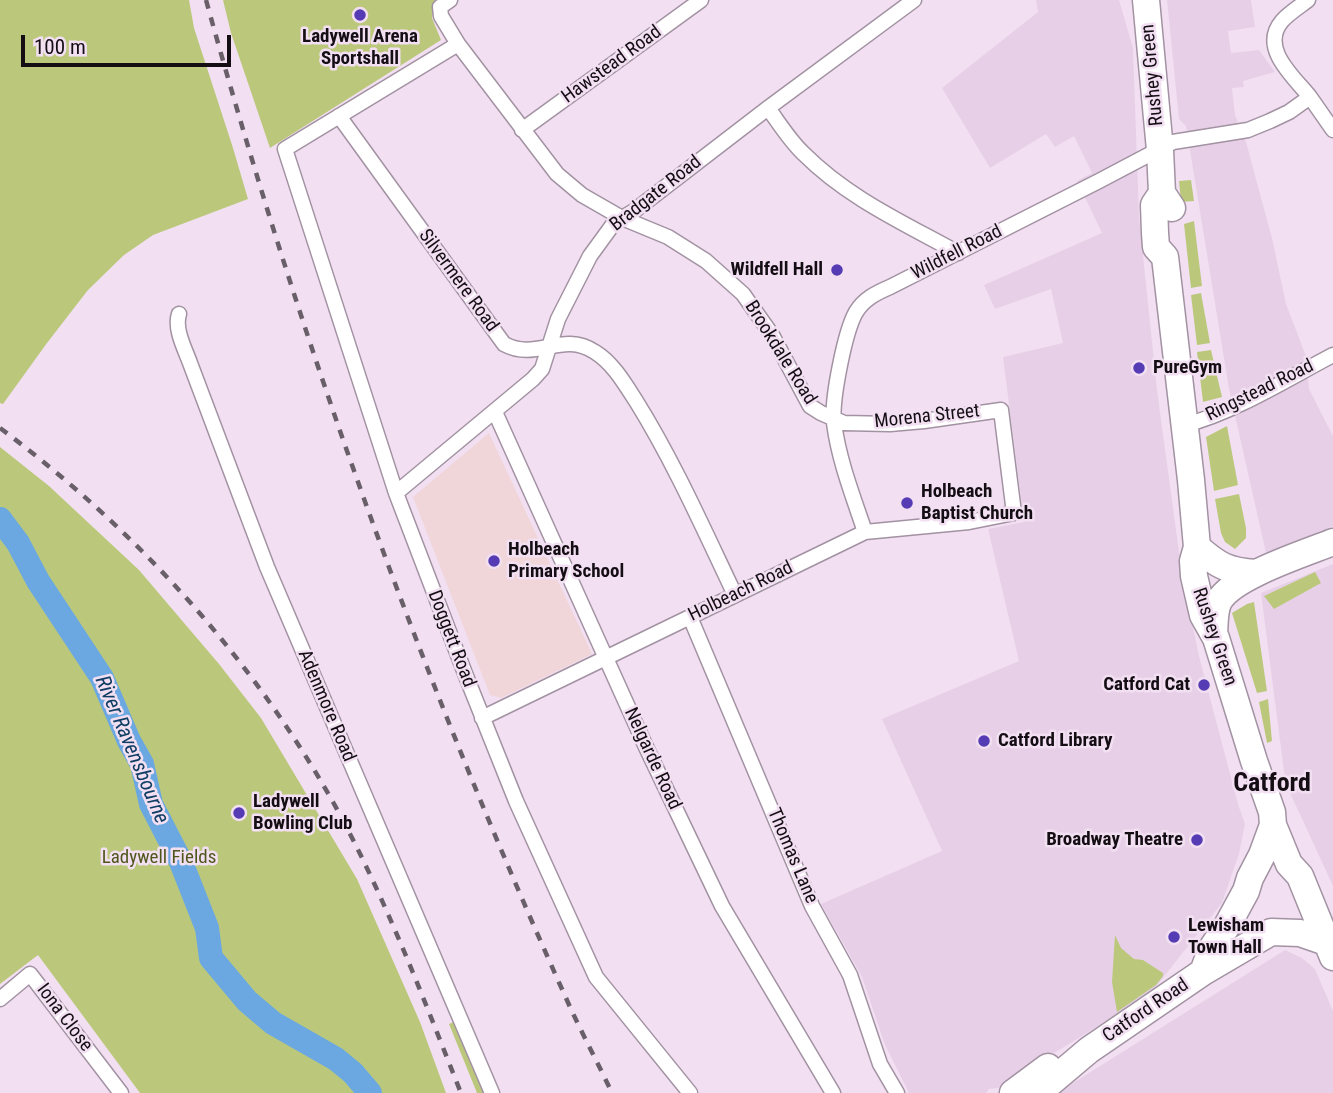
<!DOCTYPE html>
<html>
<head>
<meta charset="utf-8">
<style>
  body { margin:0 }
  #map { position:relative; width:1333px; height:1093px; overflow:hidden; background:#f2e0f2; font-family:"Roboto Condensed",sans-serif }
  canvas { display:block }
  .scale { position:absolute; left:21px; top:35px; width:210px; height:32px; box-sizing:border-box; border:4px solid #140e14; border-top:0; padding-left:9px; font-size:21px; line-height:24px; white-space:nowrap; color:#140e14; -webkit-text-stroke:5px #f2e0f2; paint-order:stroke }
</style>
</head>
<body>
<div id="map">
<canvas width="1333" height="1093"></canvas>
<div class="scale">100 m</div>
</div>
<script>
const g = document.querySelector('canvas').getContext('2d');
g.lineJoin = 'round';
function paint(path, color) { g.fillStyle = color; g.fill(path, 'evenodd'); }
function strokePath(path, color, width, dash) { g.strokeStyle = color; g.lineWidth = width; g.lineCap = dash ? 'butt' : 'round'; g.setLineDash(dash || []); g.stroke(path); }
function drawText(font, color, halo, rows, align = 'center') {
  g.font = font + ' "Roboto Condensed",sans-serif'; g.lineWidth = 5; g.setLineDash([]); g.textBaseline = 'middle'; g.strokeStyle = halo; g.fillStyle = color; for (const [text, x, y, turn = 0] of rows) {
    g.save(); g.translate(x, y); g.rotate((+turn || 0) * Math.PI / 180); g.textAlign = isNaN(turn) ? turn : align; if (halo) g.strokeText(text, 0, 0); g.fillText(text, 0, 0); g.restore();
  }
}
const built = new Path2D(`
  M1036,0h83l14,48 6,169 18,173 25,184 17,82 39,148 7,20 -6,30 -17,49 -71,90 -153,95 -9,1 -3,4h-77l-24,-48 -23,-68 -41,-73 121,-53 -60,-132 137,-58 -31,-132 36,-7 -21,-165 60,-14 -12,-54 -56,20 -11,-24 118,-52 -25,-52 15,-8 -18,-37 -19,11 -9,-13 -56,34 -48,-80 96,-76z
  M1167,0h84l4,27 -27,4 3,22 28,-3 16,22 -32,9 1,6 -12,1 3,27 11,27 26,96 14,66 20,52 3,33 24,47v90l-67,27 -37,-164 -43,-263 -7,-7z
  M1333,564v322l-43,-93 -6,-21 -23,-179z
  M1285,950l17,8 13,11 18,42v82h-276z`);
const education = new Path2D(`
  M489,433l103,221 -91,44 -11,-3 -77,-198z`);
const green = new Path2D(`
  M0,0h189l5,28 39,120 15,51 -95,36 -29,20 -36,35 -41,53 -44,61 -3,-1z
  M223,0h212l-3,18 9,22 -171,108 -39,-115z
  M1191,180l3,21 -13,1 -2,-21z
  M1194,221l8,65 -11,2 -7,-64z
  M1201,293l9,50 -13,2 -6,-50z
  M1211,350l11,47 -19,5 -6,-50z
  M1227,426l11,59 -24,6 -8,-54z
  M0,447l49,39 90,84 80,94 42,54 96,161 63,143 26,71h-306l-102,-138 -38,29z
  M1239,494l7,34v10l-11,11 -10,-7 -4,-9 -6,-34z
  M1315,572l6,11 -47,26 -10,-13z
  M1254,602l13,89 -10,2 -25,-80 15,-9z
  M1268,699l4,42 -5,2 -8,-41z
  M1115,935l6,13 13,11 9,1 20,13v3l-7,9 -39,27 -5,-30z
  M456,1021l31,72h-10l-28,-69z`);
const river = new Path2D(`
  M0,519l18,24 20,38 64,97 27,63 13,23 9,40 30,58 26,66 4,30 36,43 26,22 63,36 17,14 17,20`);
const street = new Path2D(`
  M450,0l-10,7 1,9 17,28 99,130 25,21 40,23 46,19 38,24 37,33 29,41 38,71 11,7 23,10 46,1 34,-3 77,-11 13,103 -45,9 -104,10 -383,186
  M1308,0c-9,7 -19,13 -26,21 -23,27 12,56 28,76
  M458,44l-173,105 111,344 70,183 50,125 80,176 94,116
  M768,108c11,15 22,33 36,46 44,44 100,69 154,99
  M339,116l165,228c33,18 58,-14 91,8 18,11 30,32 41,49 38,61 68,129 99,194
  M522,130l179,-130
  M179,314c-5,15 6,35 11,49l77,204 225,526
  M495,412l151,335 76,159 111,187
  M1185,425c50,-13 102,-46 148,-70
  M396,493l137,-114 9,-10 16,-50 32,-63 24,-33 20,-12 134,-103 146,-108
  M865,532c-12,-36 -26,-71 -31,-109 -3,-22 11,-92 22,-111 8,-13 20,-19 34,-25l209,-106 74,-39 75,-12 22,-9 19,-9 21,-15 23,33
  M690,617l122,289 38,69 30,89 17,29
  M0,999l30,-25 91,119`);
const highway = new Path2D(`
  M1146,0l14,150 2,43 10,15
  M1162,193l-8,12 1,28 1,14 9,10 26,223 6,67 -4,14 1,15 9,39 13,23 38,123 18,51 1,13 16,39 11,12 33,81
  M1197,547c21,19 31,24 59,26
  M1214,633c1,-11 0,-23 5,-32 14,-25 87,-48 114,-59
  M1203,972l9,-24 15,-22 19,-35 4,-13 12,-23 11,-30
  M1013,1093l35,-26
  M1038,1093l51,-43 114,-78 68,-40 29,1 26,9`);
const rail = new Path2D(`
  M206,0c94,341 214,675 360,998 14,32 31,63 46,95
  M0,428c135,101 250,227 333,374 51,92 89,193 128,291`);
const markers = [
  [360,15,7,"#563cb4"],
  [837,270,7,"#563cb4"],
  [1139,368,7,"#563cb4"],
  [907,503,7,"#563cb4"],
  [494,561,7,"#563cb4"],
  [1204,685,7,"#563cb4"],
  [984,741,7,"#563cb4"],
  [239,813,7,"#563cb4"],
  [1197,840,7,"#563cb4"],
  [1174,937,7,"#563cb4"]
];
const poiNames = [
  ["Ladywell Arena",360,37,"center"],
  ["Sportshall",360,59,"center"],
  ["Wildfell Hall",823,270,"right"],
  ["PureGym",1153,368],
  ["Holbeach",921,492],
  ["Baptist Church",921,514],
  ["Holbeach",508,550],
  ["Primary School",508,572],
  ["Catford Cat",1190,685,"right"],
  ["Catford Library",998,741],
  ["Ladywell",253,802],
  ["Bowling Club",253,824],
  ["Broadway Theatre",1183,840,"right"],
  ["Lewisham",1188,926],
  ["Town Hall",1188,948]
];
const streetNames = [
  ["Hawstead Road",612,65,-36],
  ["Rushey Green",1153,75,-95],
  ["Bradgate Road",656,194,-38],
  ["Wildfell Road",957,253,-27],
  ["Silvermere Road",458,281,54],
  ["Brookdale Road",780,353,58],
  ["Ringstead Road",1260,391,-26],
  ["Morena Street",927,417,-6],
  ["Holbeach Road",741,592,-26],
  ["Rushey Green",1214,637,71],
  ["Doggett Road",451,639,69],
  ["Adenmore Road",326,706,67],
  ["Nelgarde Road",652,759,65],
  ["Thomas Lane",792,856,67],
  ["Catford Road",1146,1011,-34],
  ["Iona Close",64,1018,53]
];
const parkNames = [
  ["Ladywell Fields",159,858]
];
const waterNames = [
  ["River Ravensbourne",131,750,67]
];
const districtNames = [
  ["Catford",1272,784]
];
paint(built, '#e7d0e7');
paint(education, '#f0d5d9');
paint(green, '#bbc87c');
strokePath(river, '#6ba8e2', 24);
strokePath(street, '#a292a2', 17);
strokePath(highway, '#a292a2', 29);
strokePath(street, '#fff', 14);
strokePath(highway, '#fff', 26);
strokePath(rail, '#695f69', 4.5, [9, 9]);
for (const [x, y, r, color] of markers) { const dot = new Path2D(); dot.arc(x, y, r, 0, 2 * Math.PI); g.fillStyle = color; g.fill(dot); strokePath(dot, '#f2e0f2', 2.5); }
drawText('bold 19px', '#140e14', '#f2e0f2', poiNames, 'left');
drawText('19px', '#140e14', '#f2e0f2', streetNames);
drawText('19px', '#4e561b', '#f2e0f2', parkNames);
drawText('italic 21px', '#0f3d63', '#f2e0f2', waterNames);
drawText('bold 26px', '#140e14', '#f2e0f2', districtNames);
</script>
</body>
</html>
